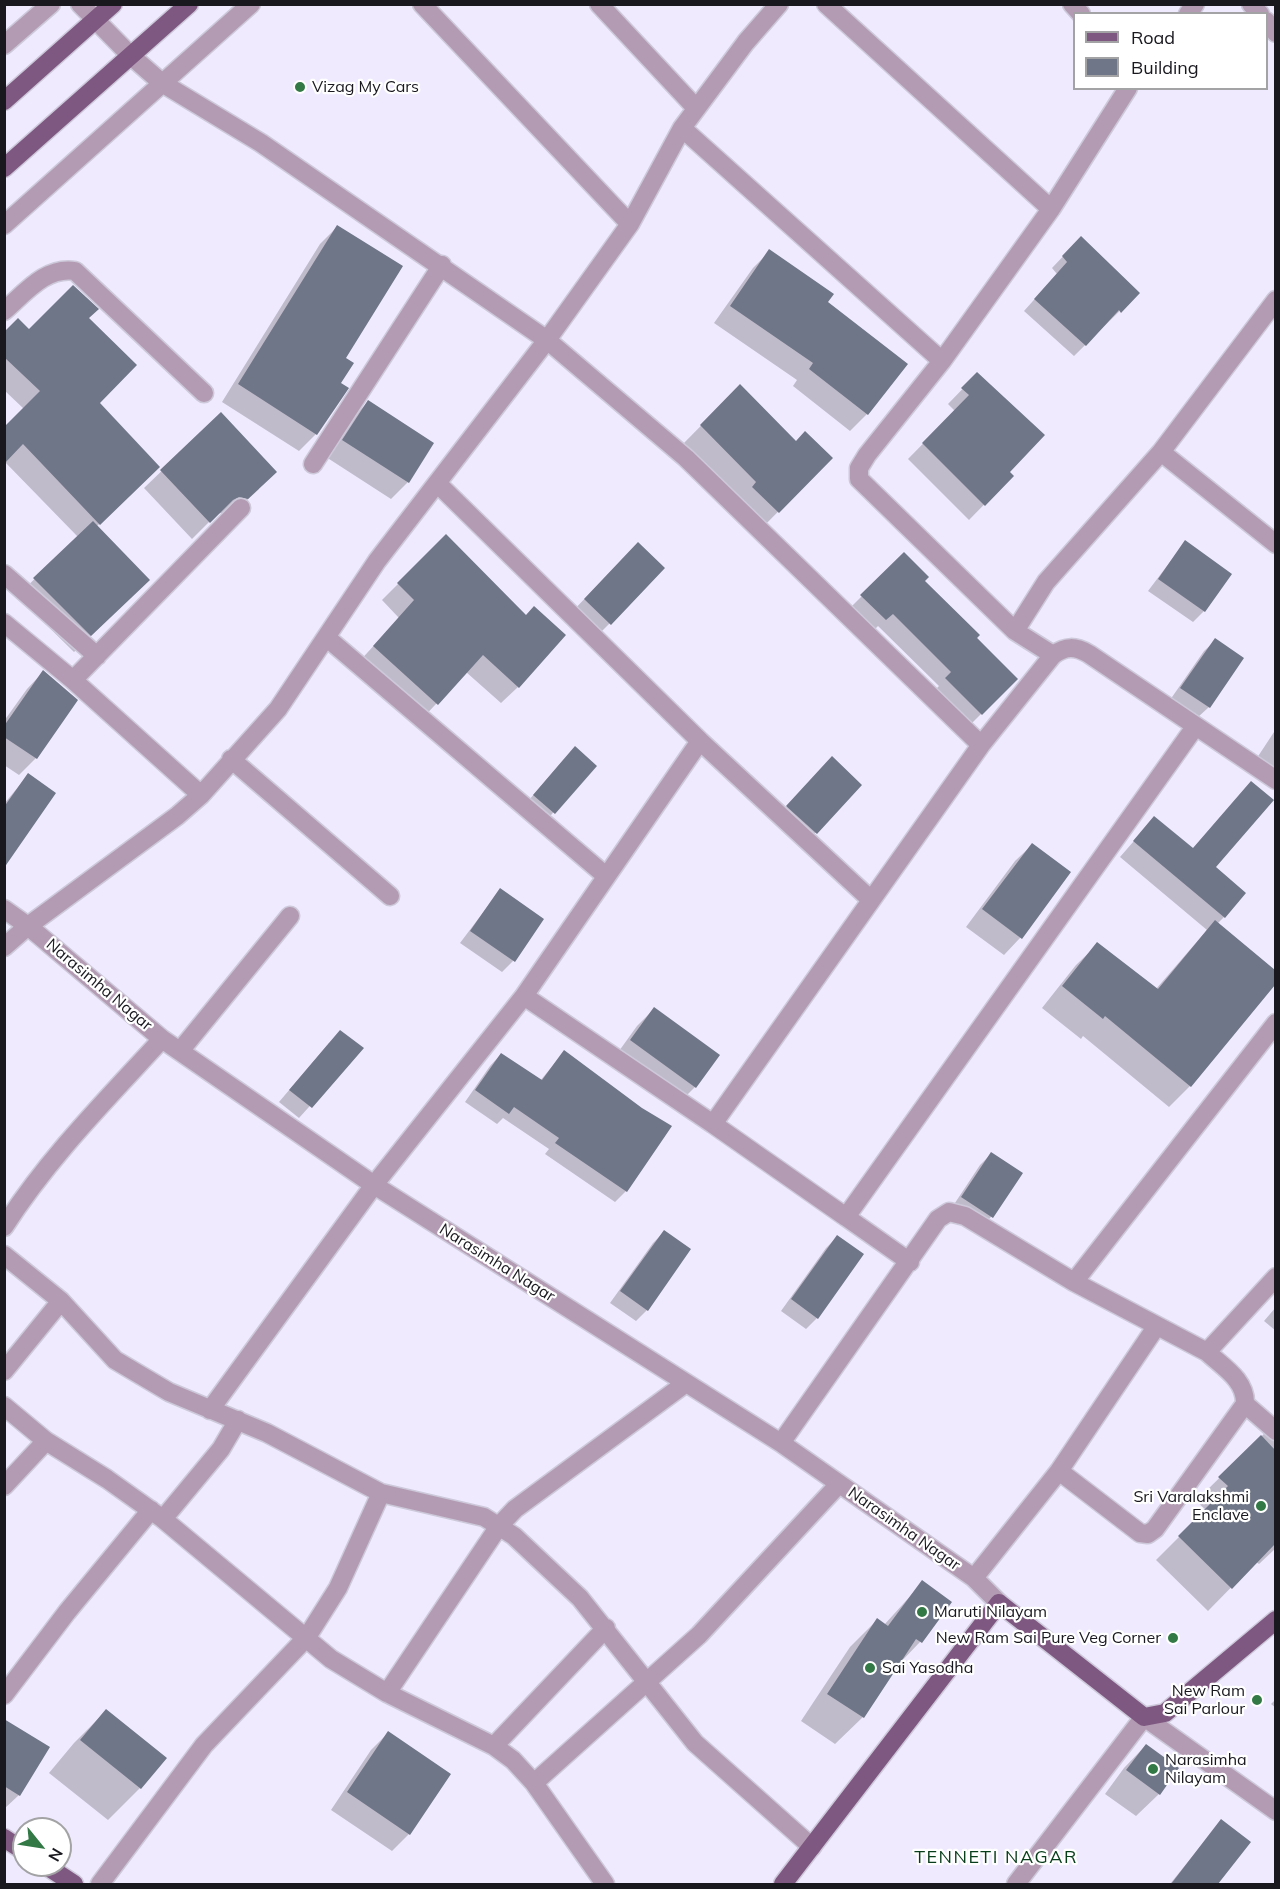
<!DOCTYPE html>
<html>
<head>
<meta charset="utf-8">
<style>
  body { margin:0 }
  #map { position:relative; width:1280px; height:1889px; overflow:hidden; background:#efeafe; font-family:Mulish,sans-serif }
  canvas { display:block }
  .frame { position:absolute; inset:0; border:6px solid #19181f; pointer-events:none }
  .legend { position:absolute; left:1073px; top:12px; width:195px; height:78px; box-sizing:border-box; background:#fff; border:2px solid #a3a3a5; margin:0; padding:8px 10px; list-style:none; font-size:18px; color:#19181f }
  .legend li { display:flex; align-items:center; gap:12px; height:30px }
  .legend b { width:30px; border:2px solid #a3a3a5 }
  .north { position:absolute; left:12px; top:1817px; width:60px; height:60px; box-sizing:border-box; background:#fff; border:2px solid #a3a3a5; border-radius:50%; rotate:120deg; font-size:16px; font-weight:700; line-height:24px; text-align:center; color:#19181f }
  .north::after { content:''; display:block; margin:auto; width:21px; height:27px; background:#327946; clip-path:polygon(50% 0,100% 100%,50% 72%,0 100%) }
</style>
</head>
<body>
<div id="map">
<canvas width="1280" height="1889"></canvas>
<div class="frame"></div>
<ul class="legend">
<li><b style="height:8px;background:#7f5881"></b>Road</li>
<li><b style="height:16px;background:#6f7687"></b>Building</li>
</ul>
<div class="north">N</div>
</div>
<script>
const g = document.querySelector('canvas').getContext('2d');
g.lineJoin = 'round';
function paint(path, color) { g.fillStyle = color; g.fill(path, 'evenodd'); }
function strokePath(path, color, width, dash) { g.strokeStyle = color; g.lineWidth = width; g.lineCap = dash ? 'butt' : 'round'; g.setLineDash(dash || []); g.stroke(path); }
function drawText(font, color, halo, rows, align = 'center') {
  g.font = font + ' Mulish,sans-serif'; g.lineWidth = 4.5; g.setLineDash([]); g.textBaseline = 'middle'; g.strokeStyle = halo; g.fillStyle = color; for (const [text, x, y, turn = 0] of rows) {
    g.save(); g.translate(x, y); g.rotate((+turn || 0) * Math.PI / 180); g.textAlign = isNaN(turn) ? turn : align; if (halo) g.strokeText(text, 0, 0); g.fillText(text, 0, 0); g.restore();
  }
}
const shadow = new Path2D(`
  M337,227l7,131 -5,26 -23,50 -17,17 -77,-49 98,-158z
  M1070,249l68,44 -64,63 -50,-45 33,-37 -5,-6z
  M770,251l56,52 41,111 -17,17 -57,-45 4,-6 -83,-57 39,-55z
  M87,318l11,85 43,81 -44,42 34,71 -57,55 -57,-56 61,-59 -74,-76v-36l2,2 18,-18 -20,-19v-56z
  M977,374l31,98 4,4 -43,44 -61,-61 47,-48 -7,-7z
  M740,386l56,57 35,15 -70,71 -20,-29 -57,-57z
  M368,402l40,80 -17,17 -65,-42 25,-38z
  M221,414l38,75 -29,27 -10,-3 -5,3 -23,23 -48,-51z
  M446,536l72,151 -17,16 -35,-31 -46,49 -63,-57 42,-46 -17,-18z
  M1185,542l19,69 -11,11 -45,-31z
  M904,554l19,27 93,98 -48,48 -35,-35 6,-6 -61,-60 -7,7 -23,-23z
  M621,561l-11,62 -17,17 -25,-24z
  M1216,640l-7,67 -12,11 -27,-18 34,-49z
  M43,672l33,28 -40,58 -17,17 -15,-10v-44l23,-32z
  M1276,729v50l-23,-15z
  M564,759l31,7 -52,58 -20,-17z
  M821,770l39,15 -55,59 -29,-26z
  M28,775l-24,87v-58z
  M1154,818l60,50 10,49 -7,7 59,48v10l-86,104 -21,21 -86,-71 -2,3 -39,-31 34,-43 22,-21 58,45 51,-59 -87,-73z
  M1032,845l37,27 -49,66 -16,17 -38,-28 49,-66z
  M500,890l13,71 -11,11 -42,-29z
  M654,1009l64,47 -23,31 -17,17 -64,-46 23,-32z
  M329,1043l33,5 -63,70 -20,-16z
  M564,1052l62,139 -11,11 -70,-48 4,-5 -46,-31 -6,6 -32,-22 25,-36 11,-12 39,27z
  M991,1154l29,20 -29,43 -11,11 -29,-19 29,-44z
  M664,1232l-17,78 -11,11 -26,-18 43,-60z
  M837,1237l-20,81 -11,11 -25,-18 45,-63z
  M1276,1307v24l-12,-10z
  M1276,1422v126l-17,16 -3,-2 -48,49 -52,-51 50,-50 -10,-9z
  M923,1582l27,20 -30,40 -24,25 -33,50 -28,27 -34,-23 49,-74 27,-27 7,5z
  M1276,1699v9l-5,-4z
  M106,1711l34,77 -32,32 -59,-47 25,-30z
  M4,1721l15,74 -15,14z
  M388,1733l61,42 -40,59 -17,17 -61,-41 40,-60z
  M1146,1745l13,49 -23,22 -31,-22 19,-26z
  M1221,1821l28,21 -33,42h-46z`);
const building = new Path2D(`
  M337,225l66,41 -57,92 8,5 -13,20 8,5 -32,47 -79,-51z
  M1081,236l59,57 -19,20 -2,-3 -33,36 -52,-47 33,-37 -5,-6z
  M769,249l65,45 -6,8 80,62 -40,51 -59,-46 4,-6 -83,-57z
  M73,285l26,24 -10,9 48,47 -37,38 60,64 -60,58 -77,-81 -19,20v-37l36,-36 -36,-34v-25l14,-14 11,11z
  M977,372l68,63 -35,37 4,4 -29,30 -63,-63 47,-48 -8,-7z
  M740,384l56,57 9,-10 28,27 -54,55 -27,-26 4,-5 -56,-57z
  M368,400l66,43 -25,40 -67,-43z
  M221,412l56,60 -29,27 -9,-2 -6,3 -23,23 -50,-53z
  M93,521l57,59 -59,56 -58,-58z
  M446,534l80,81 8,-9 32,29 -47,53 -36,-33 -45,50 -65,-59 41,-46 -17,-17z
  M1185,540l47,34 -27,38 -47,-33z
  M638,542l27,26 -54,57 -27,-26z
  M904,552l25,25 -4,4 55,54 -3,3 41,41 -36,36 -37,-37 6,-6 -58,-58 -7,6 -26,-25z
  M1215,638l29,20 -34,50 -30,-20z
  M43,670l35,30 -41,59 -33,-22v-11z
  M575,746l22,20 -42,48 -22,-19z
  M832,756l30,29 -45,49 -31,-28z
  M28,773l28,20 -52,75v-61z
  M1251,781l23,19 -58,67 30,26 -21,25 -92,-77 21,-25 39,32z
  M1032,843l39,29 -49,67 -40,-30z
  M500,888l44,31 -29,43 -45,-31z
  M1215,920l60,50v15l-84,102 -86,-71 -2,3 -41,-33 35,-44 61,47z
  M654,1007l66,48 -24,33 -66,-48z
  M340,1030l24,18 -52,60 -23,-18z
  M564,1050l78,58 30,18 -45,66 -72,-49 4,-5 -45,-31 -5,7 -34,-24 26,-37 41,27z
  M991,1152l32,21 -30,45 -32,-21z
  M664,1230l27,19 -43,62 -28,-20z
  M837,1235l27,19 -46,65 -27,-20z
  M1261,1435l14,15v94l-43,45 -54,-53 50,-50 -10,-9z
  M922,1580l30,22 -30,41 -6,-4 -52,79 -37,-24 50,-76 11,8z
  M106,1709l61,49 -26,31 -61,-49z
  M4,1719l46,28 -30,49 -16,-10z
  M388,1731l63,43 -41,61 -63,-43z
  M1146,1744l33,24 -19,27 -34,-25z
  M1221,1819l30,23 -33,42h-47z`);
const minor = new Path2D(`
  M80,4l50,51 32,28 99,60 286,197 139,118 295,287
  M422,4l208,220
  M599,4l97,104
  M826,4l225,205
  M1072,4l9,10
  M1251,4l9,10
  M1188,14l7,-10
  M1266,21l10,12
  M4,45l47,-41
  M682,128l260,233 109,-152 77,-121
  M4,225l247,-221
  M4,311c21,-18 42,-45 71,-40l129,122
  M942,361l-75,94 -8,13v11l156,152 38,24
  M1161,452l115,92
  M313,464l129,-199
  M4,574l93,82
  M4,623l69,57 168,-172
  M1015,631l31,-49 115,-130 115,-152
  M326,637l280,239
  M73,680l128,115
  M1195,727l-349,490 -133,-93 268,-379 72,-90c13,-9 22,-9 36,-1l187,126
  M700,741l170,158
  M231,759l159,137
  M4,909l24,17 134,113 212,146 407,258 193,135 25,25
  M4,947l24,-21 149,-110 24,-21 77,-86 99,-148 170,-221 83,-116 52,-96 64,-86 33,-38
  M524,996l189,128
  M180,1051l110,-135
  M846,1217l64,45
  M4,1227c44,-69 103,-128 158,-188
  M4,1255l57,46 54,59 54,32 98,41 114,60 103,24 30,19 66,62 115,145 117,104
  M1074,1282l202,-259
  M4,1371l57,-70
  M1245,1404l31,27
  M4,1406l42,35 61,38 56,40 168,140 56,34 107,53 19,14 21,23 71,101
  M210,1410l164,-225 150,-189 176,-255 -263,-258
  M781,1443l157,-224 11,-7 16,4 109,66 133,70 69,-75
  M1059,1471l81,62 8,1 7,-5 90,-125c1,-24 -22,-37 -38,-52
  M4,1486l42,-45
  M163,1519l58,-70 17,-29
  M974,1578l85,-107 97,-144
  M387,1693l112,-167 16,-17 171,-126
  M4,1695l63,-83 84,-102
  M494,1746l112,-118
  M534,1783l165,-148 140,-151
  M100,1884l104,-139 103,-108 31,-49 43,-95
  M1016,1884l128,-167 132,94`);
const major = new Path2D(`
  M4,101l109,-97
  M4,168l185,-164
  M4,1838l20,13
  M45,1865l29,19
  M783,1884l216,-281 145,114 21,-4 111,-93`);
const markers = [
  [300,87,6,"#327946"],
  [1261,1506,6,"#327946"],
  [922,1612,6,"#327946"],
  [1173,1638,6,"#327946"],
  [870,1668,6,"#327946"],
  [1257,1700,6,"#327946"],
  [1153,1769,6,"#327946"]
];
const poiNames = [
  ["Vizag My Cars",312,87],
  ["Sri Varalakshmi",1249,1497,"right"],
  ["Enclave",1249,1515,"right"],
  ["Maruti Nilayam",934,1612],
  ["New Ram Sai Pure Veg Corner",1161,1638,"right"],
  ["Sai Yasodha",882,1668],
  ["New Ram",1245,1691,"right"],
  ["Sai Parlour",1245,1709,"right"],
  ["Narasimha",1165,1760],
  ["Nilayam",1165,1778]
];
const streetNames = [
  ["Narasimha Nagar",99,985,40],
  ["Narasimha Nagar",497,1263,32],
  ["Narasimha Nagar",904,1529,35]
];
const neighbourhoodNames = [
  ["TENNETI NAGAR",996,1858]
];
paint(shadow, '#0003');
paint(building, '#6f7687');
strokePath(minor, '#cdc8da', 21);
strokePath(major, '#cdc8da', 21);
strokePath(minor, '#b39cb3', 18);
strokePath(major, '#7f5881', 18);
for (const [x, y, r, color] of markers) { const dot = new Path2D(); dot.arc(x, y, r, 0, 2 * Math.PI); g.fillStyle = color; g.fill(dot); strokePath(dot, '#fff', 2); }
drawText('16px', '#19181f', '#fff', poiNames, 'left');
drawText('16px', '#19181f', '#fff', streetNames);
g.letterSpacing = '1.5px';
drawText('18px', '#083d1b', '#fff', neighbourhoodNames);
g.letterSpacing = '0px';
</script>
</body>
</html>
